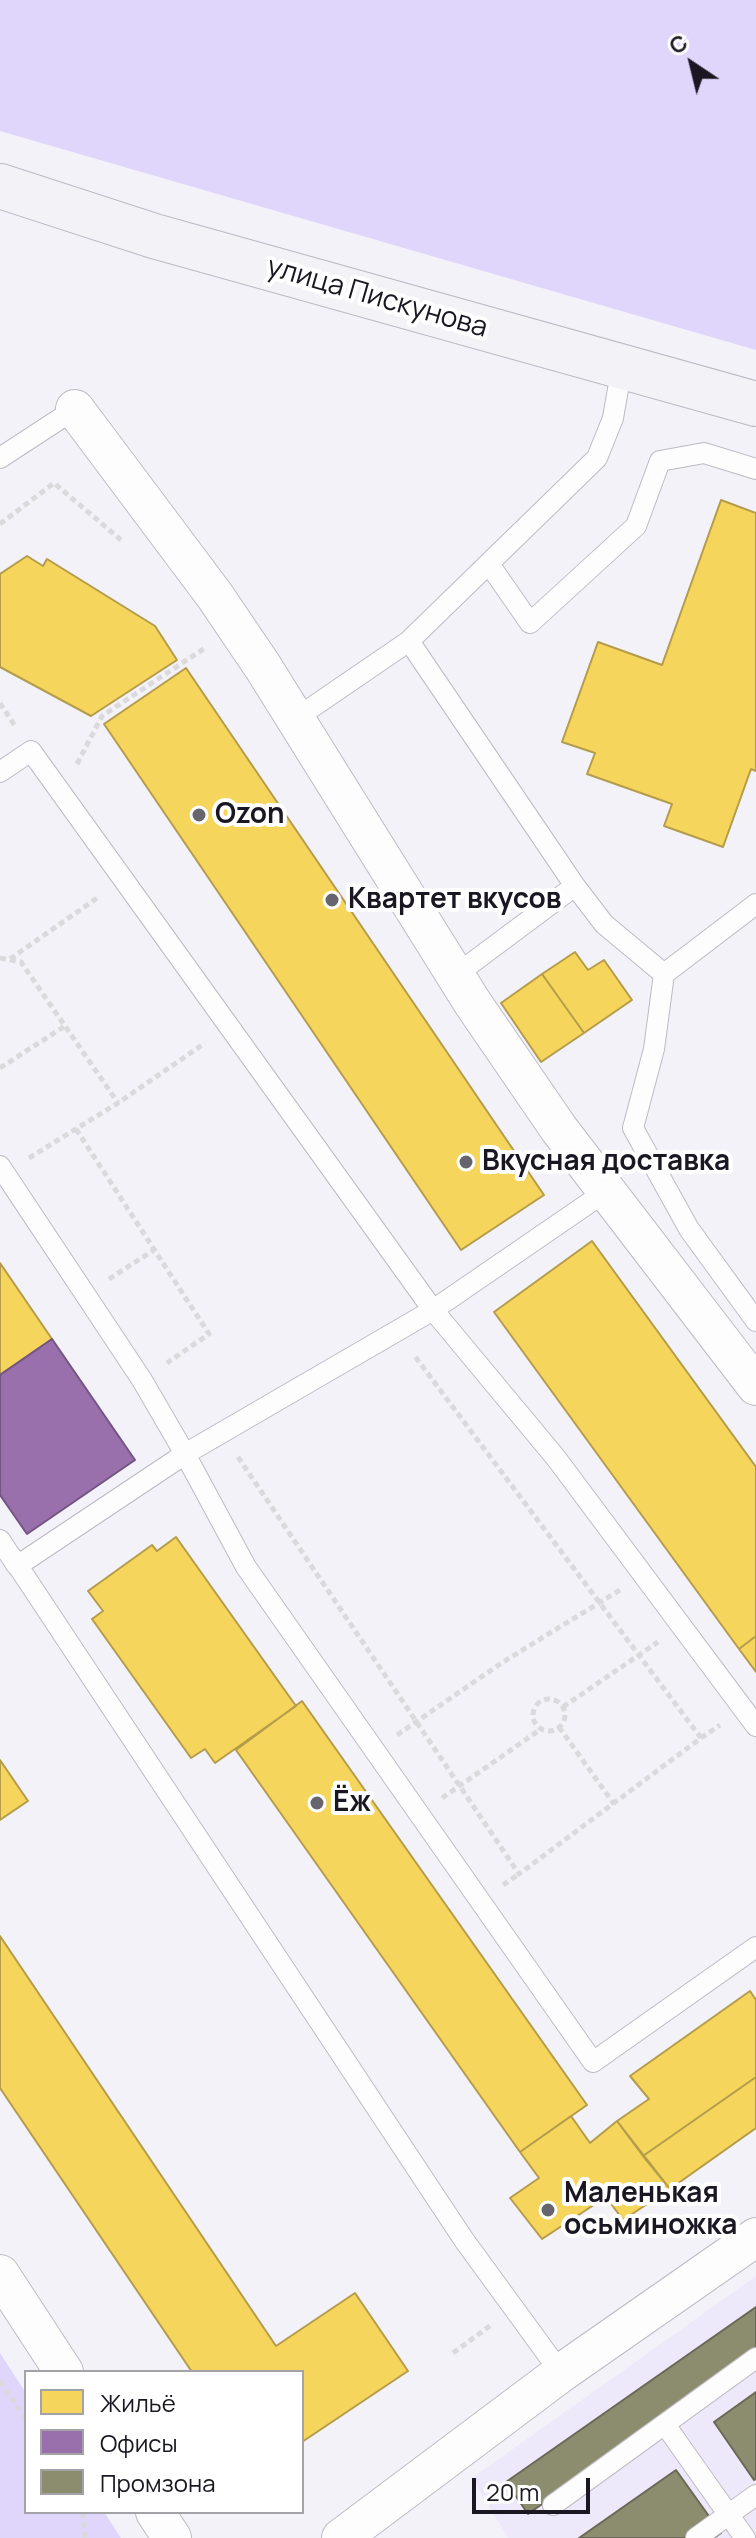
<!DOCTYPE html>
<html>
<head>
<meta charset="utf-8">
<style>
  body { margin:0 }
  #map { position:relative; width:756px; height:2538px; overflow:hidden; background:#f3f2f9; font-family:Manrope,sans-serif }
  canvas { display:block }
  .legend { position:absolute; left:24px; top:2370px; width:280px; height:144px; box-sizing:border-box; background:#fff; border:2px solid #a3a2a7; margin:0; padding:10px 14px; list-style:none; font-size:24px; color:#1a1722 }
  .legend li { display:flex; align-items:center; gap:16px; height:40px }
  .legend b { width:40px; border:2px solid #a3a2a7 }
  .north { position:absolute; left:652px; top:24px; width:80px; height:80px; -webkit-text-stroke:6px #fff; paint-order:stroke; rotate:325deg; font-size:22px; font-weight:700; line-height:32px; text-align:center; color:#1a1722 }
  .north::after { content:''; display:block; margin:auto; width:28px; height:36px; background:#1a1722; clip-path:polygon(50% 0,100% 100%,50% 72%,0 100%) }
  .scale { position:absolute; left:472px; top:2478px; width:118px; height:36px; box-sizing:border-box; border:4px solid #1a1722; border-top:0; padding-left:10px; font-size:24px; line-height:28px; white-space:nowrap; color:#1a1722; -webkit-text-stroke:6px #fff; paint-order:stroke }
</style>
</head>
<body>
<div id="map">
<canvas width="756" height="2538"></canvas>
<ul class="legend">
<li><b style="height:22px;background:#f6d55c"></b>Жильё</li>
<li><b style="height:22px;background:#9970ab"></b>Офисы</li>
<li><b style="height:22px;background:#8c8c6e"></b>Промзона</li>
</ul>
<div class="north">С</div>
<div class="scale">20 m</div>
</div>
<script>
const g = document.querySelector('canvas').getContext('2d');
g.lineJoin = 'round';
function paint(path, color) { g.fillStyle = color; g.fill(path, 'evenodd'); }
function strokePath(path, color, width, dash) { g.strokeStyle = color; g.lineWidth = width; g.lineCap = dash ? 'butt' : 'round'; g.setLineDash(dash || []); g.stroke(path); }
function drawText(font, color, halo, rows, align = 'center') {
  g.font = font + ' Manrope,sans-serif'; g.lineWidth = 8; g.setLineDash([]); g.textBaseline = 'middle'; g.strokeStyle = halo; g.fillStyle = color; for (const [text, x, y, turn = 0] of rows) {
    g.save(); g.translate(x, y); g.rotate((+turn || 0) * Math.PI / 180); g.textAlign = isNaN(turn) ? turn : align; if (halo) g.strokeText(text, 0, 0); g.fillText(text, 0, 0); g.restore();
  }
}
const built = new Path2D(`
  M756,2276v262h-248l-36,-60z`);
const green = new Path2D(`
  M0,0h756v350l-756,-219z
  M0,2353l26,40v119h78l17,26h-121z`);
const homes = new Path2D(`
  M721,500l35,13v258l-5,-2 -28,78 -59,-21 8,-22 -85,-30 8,-21 -33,-11 36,-100 64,23z
  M27,556l16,10 4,-7 108,67 22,34 -86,56 -91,-49v-93z
  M186,668l358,527 -83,55 -357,-526z
  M575,952l13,18 16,-10 28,40 -48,33 -42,-59z
  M542,974l42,59 -43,29 -40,-59z
  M592,1241l164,226v169l-17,13 -245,-337z
  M0,1263l52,76 -52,36z
  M176,1537l120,169 -81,57 -10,-14 -14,9 -99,-139 11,-8 -15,-20 64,-46 5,6z
  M756,1636v36l-17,-23z
  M302,1701l285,404 -67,47 -284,-402z
  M0,1760l28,41 -28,19z
  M0,1936l276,410 79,-53 53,78 -106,71v-70h-110l-192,-284z
  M750,1991l6,9v77l-113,79 -26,-35 32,-22 -19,-23z
  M756,2077v51l-86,61 -27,-33z
  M571,2116l19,27 27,-22 53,68 -47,31 -17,-23 -64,42 -32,-41 29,-20 -19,-26z`);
const offices = new Path2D(`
  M52,1339l83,121 -108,74 -27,-39v-120z`);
const industry = new Path2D(`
  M756,2307v47l-228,160 -22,-32z
  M756,2392v87l-2,1 -40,-58z
  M676,2470l45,63 -7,5h-135z`);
const path = new Path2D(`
  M0,524l54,-41 67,57
  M0,703l15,23
  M77,764l25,-48 103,-68
  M0,958l21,4 97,141
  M10,959l90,-63
  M0,1068l65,-42
  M76,1129l133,205 -42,29
  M29,1158l89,-55 87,-60
  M109,1279l45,-29
  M238,1457l281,417 182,-136 -287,-383
  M533 1715a16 16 0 1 1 32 0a16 16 0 1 1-32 0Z
  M563,1707l95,-65
  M559,1727l55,77
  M397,1735l106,-73 117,-72
  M701,1738l19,-13
  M442,1798l99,-69
  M503,1885l16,-11
  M453,2353l38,-28
  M0,2381l26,39
  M83,2512l2,26`);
const lane = new Path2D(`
  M0,458l75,-49
  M489,564l41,59 106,-97 24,-65 44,-8 52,16
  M409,641l166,245 29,38 60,50
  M295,719l114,-78 188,-183 16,-40 9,-52
  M0,772l31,-21 402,559 123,148 200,268
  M756,904l-92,70 -10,75 -21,79 56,101 67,92
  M457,974l118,-88
  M0,1166l142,214 43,74 248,-144 172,-118
  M0,1540l17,26 168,-112 61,113 347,495 163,-115
  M12,1557l452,683 97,133
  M666,2426l79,112
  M553,2505l203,-147
  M696,2538l60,-43`);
const street = new Path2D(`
  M75,409l140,187 48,71 209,335 87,127 197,257
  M0,2274l64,98
  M155,2512l17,26
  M341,2538l220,-165 195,-136`);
const secondary = new Path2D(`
  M0,186l154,50 602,168`);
const markers = [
  [199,815,8,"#66646d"],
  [332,900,8,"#66646d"],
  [466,1162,8,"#66646d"],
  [317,1803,8,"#66646d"],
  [548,2210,8,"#66646d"]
];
const streetNames = [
  ["улица Пискунова",377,298,16]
];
const poiNames = [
  ["Ozon",215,815],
  ["Квартет вкусов",348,900],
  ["Вкусная доставка",482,1162],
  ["Ёж",333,1803],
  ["Маленькая",564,2194],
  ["осьминожка",564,2226]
];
paint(built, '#eee9fa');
paint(green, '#e0d5fb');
paint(homes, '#f6d55c');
strokePath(homes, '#b49c4b', 2);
paint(offices, '#9970ab');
strokePath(offices, '#735582', 2);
paint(industry, '#8c8c6e');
strokePath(industry, '#6a6957', 2);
strokePath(lane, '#bdbac3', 22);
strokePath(street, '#bdbac3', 40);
strokePath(secondary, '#bdbac3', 46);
strokePath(path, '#dadadc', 5, [6, 4]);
strokePath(lane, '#fdfdfe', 20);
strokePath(street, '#fdfdfe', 38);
strokePath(secondary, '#f3f2f6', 44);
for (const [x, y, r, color] of markers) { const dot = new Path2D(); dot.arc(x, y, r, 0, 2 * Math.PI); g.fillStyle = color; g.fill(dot); strokePath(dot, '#fff', 3); }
drawText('28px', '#1a1722', '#fff', streetNames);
drawText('bold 28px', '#1a1722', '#fff', poiNames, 'left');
</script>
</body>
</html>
